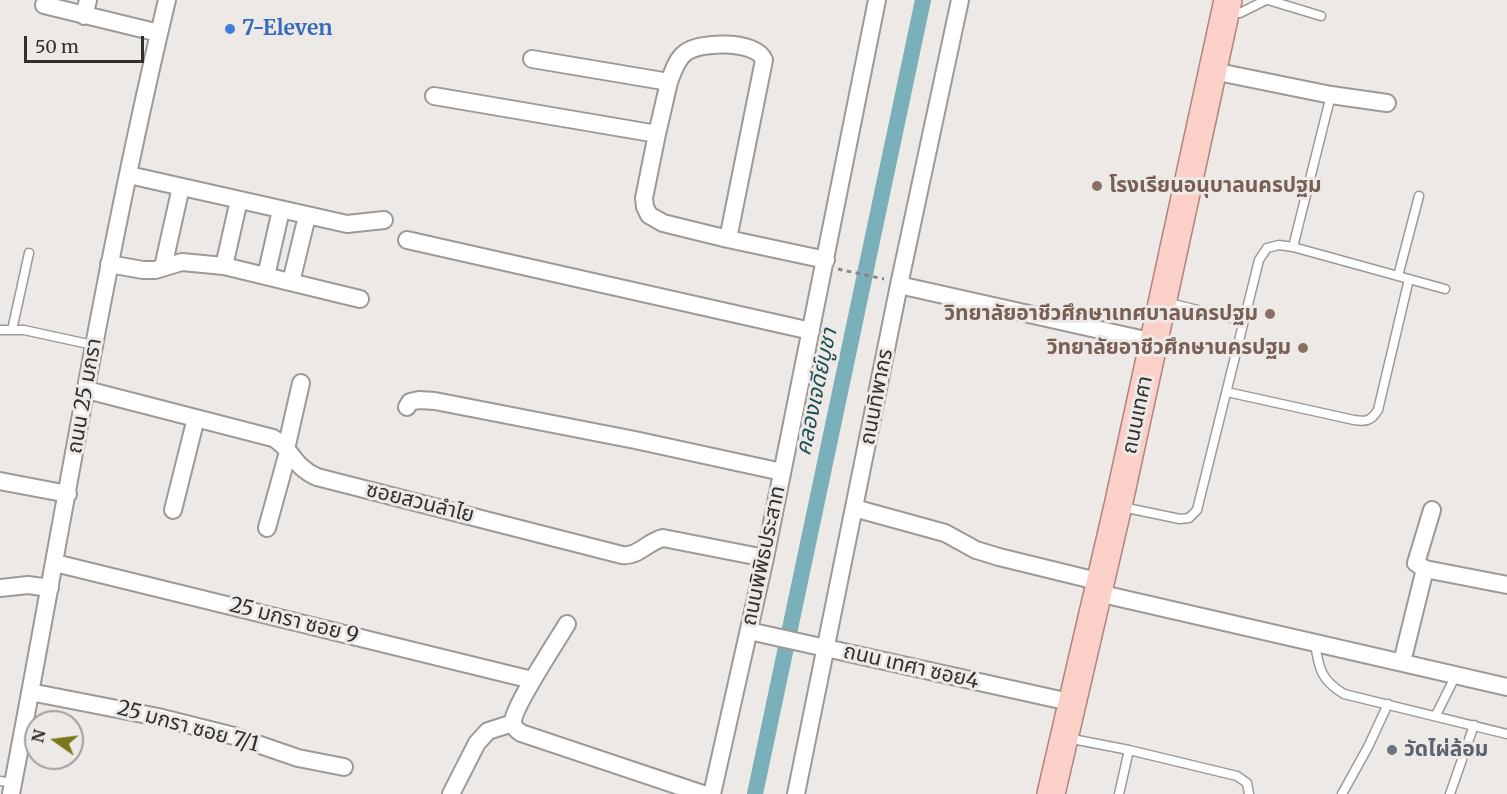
<!DOCTYPE html>
<html>
<head>
<meta charset="utf-8">
<style>
  body { margin:0 }
  #map { position:relative; width:1507px; height:794px; overflow:hidden; background:#ede9e6; font-family:Merriweather,serif }
  canvas { display:block }
  .north { position:absolute; left:24px; top:710px; width:60px; height:60px; box-sizing:border-box; background:#ede9e6; border:2px solid #a29f9d; border-radius:50%; rotate:284deg; font-size:16px; font-weight:700; line-height:24px; text-align:center; color:#31302f }
  .north::after { content:''; display:block; margin:auto; width:21px; height:27px; background:#79761b; clip-path:polygon(50% 0,100% 100%,50% 72%,0 100%) }
  .scale { position:absolute; left:24px; top:36px; width:120px; height:27px; box-sizing:border-box; border:3px solid #31302f; border-top:0; padding-left:8px; font-size:18px; line-height:21px; white-space:nowrap; color:#31302f; -webkit-text-stroke:4px #ede9e6; paint-order:stroke }
</style>
</head>
<body>
<div id="map">
<canvas width="1507" height="794"></canvas>
<div class="north">N</div>
<div class="scale">50 m</div>
</div>
<script>
const g = document.querySelector('canvas').getContext('2d');
g.lineJoin = 'round';
function strokePath(path, color, width, dash) { g.strokeStyle = color; g.lineWidth = width; g.lineCap = dash ? 'butt' : 'round'; g.setLineDash(dash || []); g.stroke(path); }
function drawText(font, color, halo, rows, align = 'center') {
  g.font = font + ' Merriweather,"Noto Sans Thai",serif'; g.lineWidth = 6; g.setLineDash([]); g.textBaseline = 'middle'; g.strokeStyle = halo; g.fillStyle = color; for (const [text, x, y, turn = 0] of rows) {
    g.save(); g.translate(x, y); g.rotate((+turn || 0) * Math.PI / 180); g.textAlign = isNaN(turn) ? turn : align; if (halo) g.strokeText(text, 0, 0); g.fillText(text, 0, 0); g.restore();
  }
}
const canal = new Path2D(`
  M755,794l168,-794`);
const path = new Path2D(`
  M838,269l46,10`);
const service = new Path2D(`
  M1268,0l53,16
  M1228,10l12,3 26,-13
  M1293,247l38,-152
  M1398,276l21,-80
  M1165,302l78,19
  M0,330h24l69,15
  M12,330l17,-77
  M1227,392l127,28c12,2 17,1 24,-10l31,-131
  M1122,507l58,12 9,-1 8,-8 62,-250 8,-12 12,-3 14,2 152,42
  M1315,644c4,25 6,36 29,50l163,40
  M1436,715l20,-40
  M1067,738l62,12 108,26 10,7 2,11
  M0,781l13,2
  M1119,794l10,-44
  M1342,794l26,-47 20,-43
  M1450,794l24,-69`);
const minor = new Path2D(`
  M44,5l115,28
  M84,16l4,-16
  M532,59l137,23 -12,52
  M1213,71l118,24 56,8
  M669,82c4,-10 7,-22 16,-29 15,-12 71,-13 79,7l-36,179
  M434,96l223,38 -13,64 1,9 4,8 14,8 65,16 98,21
  M129,175l218,49 37,-4
  M407,240l404,91
  M109,264l34,6h12l27,-8 42,4 136,33
  M224,266l15,-66
  M163,267l18,-80
  M266,276l15,-66
  M291,282l16,-66
  M899,285l255,57
  M87,390l186,48c19,10 20,29 44,39l305,78c16,2 25,-13 41,-17l102,20
  M407,407l3,-5 9,-2 16,1 200,39 147,32
  M286,449l15,-66
  M0,481l68,13
  M854,508l91,25 31,17 23,7 102,25
  M173,510l23,-92
  M1432,510l-16,53 9,6 82,16
  M267,528l21,-76
  M55,563l477,117
  M0,588l28,-3 22,3
  M1098,593l409,94
  M567,624c-10,17 -54,83 -54,98 0,5 4,8 8,11l182,61
  M749,631l325,72
  M1402,662l23,-93
  M30,692l128,25 76,19 64,22 46,9
  M11,794c51,-265 93,-532 156,-794
  M451,794l26,-51 11,-12 25,-8
  M712,794l53,-236 112,-558
  M796,794l103,-509 61,-285`);
const primary = new Path2D(`
  M1051,794l67,-288 110,-506`);
const markers = [
  [230,29,6,"#3f7fe0"],
  [1097,186,6,"#8d6e63"],
  [1270,314,6,"#8d6e63"],
  [1303,348,6,"#8d6e63"],
  [1392,750,6,"#6b7280"]
];
const shopNames = [
  ["7-Eleven",242,29]
];
const educationNames = [
  ["โรงเรียนอนุบาลนครปฐม",1109,186,"left"],
  ["วิทยาลัยอาชีวศึกษาเทศบาลนครปฐม",1258,314],
  ["วิทยาลัยอาชีวศึกษานครปฐม",1291,348]
];
const streetNames = [
  ["ถนน 25 มกรา",85,396,-80],
  ["ถนนทิพากร",877,397,-79],
  ["ถนนเทศา",1138,415,-78],
  ["ซอยสวนลำไย",420,503,14],
  ["ถนนพิพิธประสาท",764,556,-78],
  ["25 มกรา ซอย 9",294,621,14],
  ["ถนน เทศา ซอย4",911,667,13],
  ["25 มกรา ซอย 7/1",188,727,15]
];
const worshipNames = [
  ["วัดไผ่ล้อม",1404,750]
];
const waterNames = [
  ["คลองเจดีย์บูชา",817,392,-78]
];
strokePath(canal, '#7ab0b9', 16);
strokePath(service, '#9d9997', 11);
strokePath(minor, '#9d9997', 20);
strokePath(primary, '#b2847c', 30);
strokePath(path, '#898785', 3, [4.5, 4.5]);
strokePath(service, '#fff', 8);
strokePath(minor, '#fff', 16);
strokePath(primary, '#fbd0c9', 27);
for (const [x, y, r, color] of markers) { const dot = new Path2D(); dot.arc(x, y, r, 0, 2 * Math.PI); g.fillStyle = color; g.fill(dot); strokePath(dot, '#ede9e6', 2); }
drawText('bold 21px', '#366cbe', '#ede9e6', shopNames, 'left');
drawText('bold 21px', '#785e54', '#ede9e6', educationNames, 'right');
drawText('21px', '#31302f', '#ede9e6', streetNames);
drawText('bold 21px', '#5b616d', '#ede9e6', worshipNames, 'left');
drawText('italic 22px', '#1e4f56', '#ede9e6', waterNames);
</script>
</body>
</html>
